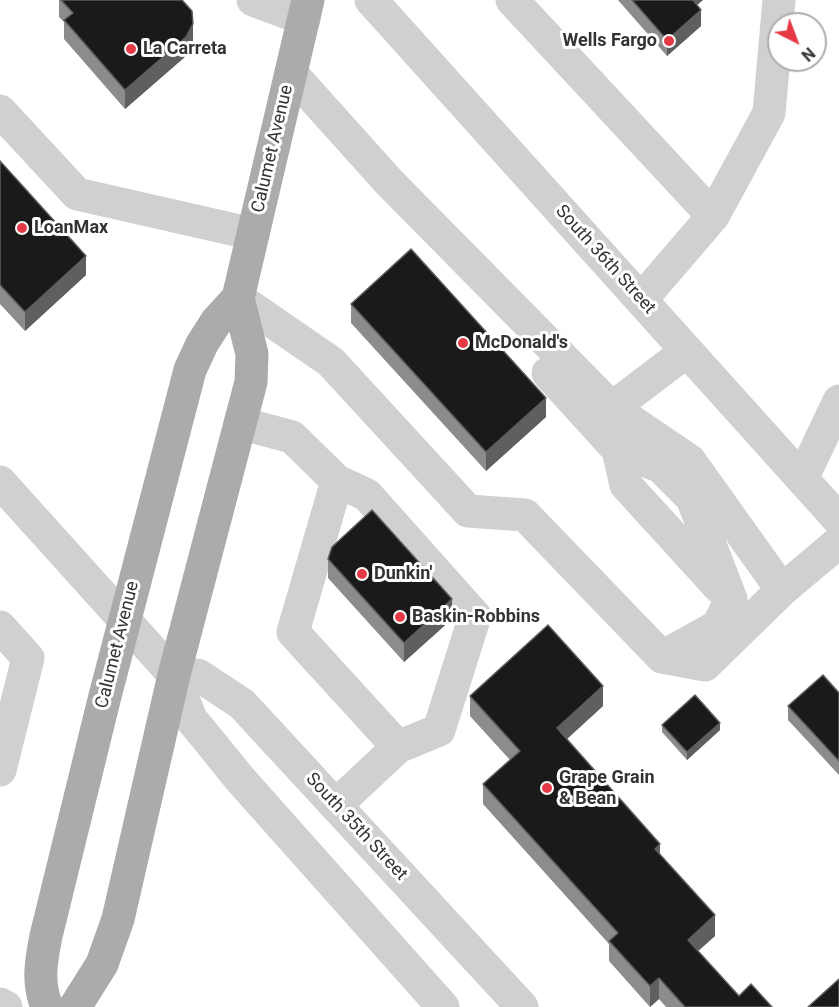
<!DOCTYPE html>
<html>
<head>
<meta charset="utf-8">
<style>
  body { margin:0 }
  #map { position:relative; width:839px; height:1007px; overflow:hidden; background:#fff; font-family:Roboto,sans-serif }
  canvas { display:block }
  .north { position:absolute; left:767px; top:12px; width:60px; height:60px; box-sizing:border-box; background:#fff; border:2px solid #adadad; border-radius:50%; rotate:138deg; font-size:16px; font-weight:700; line-height:24px; text-align:center; color:#333 }
  .north::after { content:''; display:block; margin:auto; width:21px; height:27px; background:#e63946; clip-path:polygon(50% 0,100% 100%,50% 72%,0 100%) }
</style>
</head>
<body>
<div id="map">
<canvas width="839" height="1007"></canvas>
<div class="north">N</div>
</div>
<script>
const g = document.querySelector('canvas').getContext('2d');
g.lineJoin = 'round';
function strokePath(path, color, width, dash) { g.strokeStyle = color; g.lineWidth = width; g.lineCap = dash ? 'butt' : 'round'; g.setLineDash(dash || []); g.stroke(path); }
function paint(path, color) { g.fillStyle = color; g.fill(path, 'evenodd'); }
function drawText(font, color, halo, rows, align = 'center') {
  g.font = font + ' Roboto,sans-serif'; g.lineWidth = 6; g.setLineDash([]); g.textBaseline = 'middle'; g.strokeStyle = halo; g.fillStyle = color; for (const [text, x, y, turn = 0] of rows) {
    g.save(); g.translate(x, y); g.rotate((+turn || 0) * Math.PI / 180); g.textAlign = isNaN(turn) ? turn : align; if (halo) g.strokeText(text, 0, 0); g.fillText(text, 0, 0); g.restore();
  }
}
const minor = new Path2D(`
  M253,0l51,19
  M371,0l468,520
  M512,0l201,216 -72,84
  M291,73l98,109 223,226 78,53 92,129
  M0,111l77,83 176,40
  M713,216l56,-103 10,-113
  M238,298l93,64 137,149 57,4 137,142 43,8 77,-75 57,-48
  M548,373l70,77 43,17 31,31 39,101 -13,27 -56,31
  M612,408l75,-57
  M240,423l52,14 45,44 -44,151 105,115 -62,58
  M618,450l8,35 93,102
  M802,479l37,-78
  M337,481l30,14 108,121 -36,114 -41,17
  M0,482l174,193 17,44 15,18 34,42 203,228
  M0,627l28,31 -28,112
  M174,675h24l44,29 280,303
  M0,1004l6,3`);
const major = new Path2D(`
  M47,1007c-10,-24 -6,-46 -1,-71l58,-236 86,-330 12,-26 14,-22 22,-24 70,-298
  M75,1007l27,-43 16,-45 56,-244 77,-293 1,-28 -14,-56`);
const wall = new Path2D(`
  M59,0h123l11,43 -7,13 -61,53 -61,-70v-17l-5,-5z
  M618,0h85l-6,5 4,21 -34,30z
  M0,161l86,114 -61,56 -25,-27z
  M351,304l195,113 -60,54 -135,-148z
  M328,559l124,60 -48,43 -76,-84z
  M839,693v82l-51,-55v-14z
  M470,696l133,10 -36,33 93,116 55,81 -17,15 41,45 33,11h-106l-7,-8 -9,8 -41,-46v-17l-126,-140v-20l27,-24 -40,-44z
  M662,725l58,5 -33,30 -25,-28z`);
const shadedWall = new Path2D(`
  M689,0h14l-14,12z
  M701,10v16l-34,30v-16z
  M193,24v19l-7,13 -61,53v-19z
  M86,256v19l-61,56v-19z
  M546,398v19l-60,54v-19z
  M452,599v20l-48,43v-19z
  M603,686v20l-46,42v-20z
  M720,723v7l-33,30v-8z
  M660,844v20l-5,-15z
  M715,915v21l-27,24v-20z
  M659,978v21l-9,8v-21z`);
const building = new Path2D(`
  M61,0h121l10,11 1,13 -7,13 -61,53 -61,-70 9,-7z
  M632,0h61l8,10 -34,30z
  M0,161l86,95 -61,56 -25,-27z
  M411,249l135,149 -60,54 -135,-148z
  M372,510l80,89 -48,44 -76,-84 4,-12z
  M548,625l55,61 -46,42 103,116 -5,5 60,66 -27,25 51,56 12,-12 21,23h-87l-26,-29 -9,8 -41,-45 9,-8 -135,-149 37,-33 -50,-55z
  M823,675l16,18v68l-51,-55z
  M695,695l25,28 -33,29 -25,-27z
  M839,979v28h-31z`);
const markers = [
  [669,41,6,"#e63946"],
  [131,49,6,"#e63946"],
  [22,228,6,"#e63946"],
  [463,343,6,"#e63946"],
  [362,574,6,"#e63946"],
  [400,617,6,"#e63946"],
  [547,788,6,"#e63946"]
];
const poiNames = [
  ["Wells Fargo",657,41,"right"],
  ["La Carreta",143,49],
  ["LoanMax",34,228],
  ["McDonald's",475,343],
  ["Dunkin'",374,574],
  ["Baskin-Robbins",412,617],
  ["Grape Grain",559,778],
  ["& Bean",559,799]
];
const streetNames = [
  ["Calumet Avenue",273,149,-77],
  ["South 36th Street",605,260,48],
  ["Calumet Avenue",118,645,-76],
  ["South 35th Street",356,827,47]
];
strokePath(minor, '#d0d0d0', 33);
strokePath(major, '#ababab', 33);
paint(wall, '#8c8c8c');
paint(shadedWall, '#5f5f5f');
paint(building, '#1a1a1a');
strokePath(building, '#5f5f5f', 1.5);
for (const [x, y, r, color] of markers) { const dot = new Path2D(); dot.arc(x, y, r, 0, 2 * Math.PI); g.fillStyle = color; g.fill(dot); strokePath(dot, '#fff', 2); }
drawText('bold 18px', '#333', '#fff', poiNames, 'left');
drawText('18px', '#333', '#fff', streetNames);
</script>
</body>
</html>
